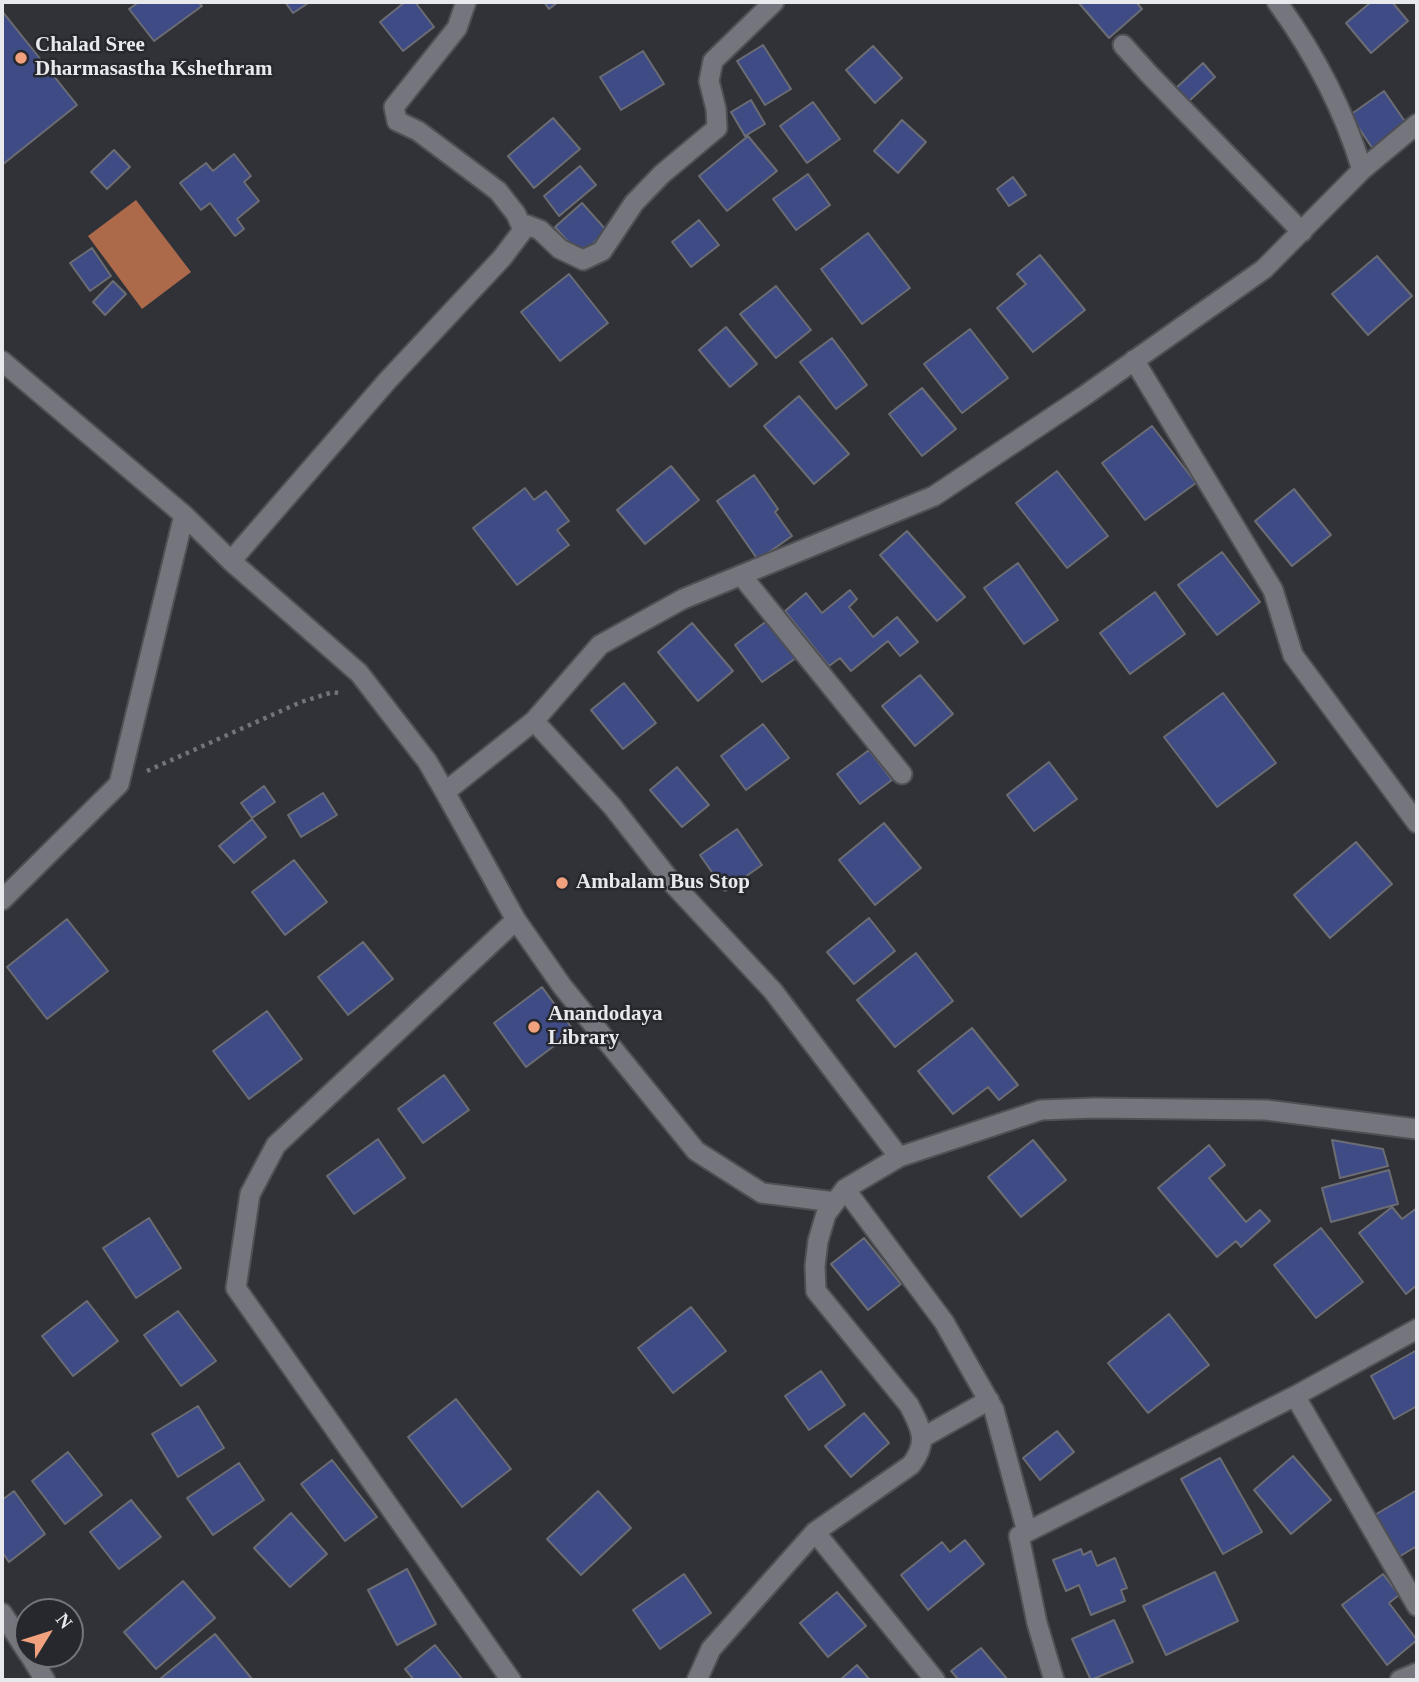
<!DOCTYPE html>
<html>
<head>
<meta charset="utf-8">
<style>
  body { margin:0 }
  #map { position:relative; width:1419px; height:1682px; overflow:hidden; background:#313238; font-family:Georgia,serif }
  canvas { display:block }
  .frame { position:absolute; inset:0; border:4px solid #e8e9ec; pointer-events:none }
  .north { position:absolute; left:14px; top:1598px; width:70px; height:70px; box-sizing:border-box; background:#27282e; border:2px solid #74757a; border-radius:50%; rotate:52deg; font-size:19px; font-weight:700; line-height:28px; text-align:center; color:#e8e9ec }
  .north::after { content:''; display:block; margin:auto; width:24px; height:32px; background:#f1a17d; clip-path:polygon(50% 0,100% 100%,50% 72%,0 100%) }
</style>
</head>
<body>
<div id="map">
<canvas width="1419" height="1682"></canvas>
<div class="frame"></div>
<div class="north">N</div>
</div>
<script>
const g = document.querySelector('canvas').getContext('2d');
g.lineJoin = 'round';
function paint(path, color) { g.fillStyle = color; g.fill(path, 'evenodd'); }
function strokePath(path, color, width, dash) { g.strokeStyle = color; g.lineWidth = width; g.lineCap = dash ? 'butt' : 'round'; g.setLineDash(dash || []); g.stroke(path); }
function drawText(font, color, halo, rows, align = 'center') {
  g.font = font + ' Georgia,serif'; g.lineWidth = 5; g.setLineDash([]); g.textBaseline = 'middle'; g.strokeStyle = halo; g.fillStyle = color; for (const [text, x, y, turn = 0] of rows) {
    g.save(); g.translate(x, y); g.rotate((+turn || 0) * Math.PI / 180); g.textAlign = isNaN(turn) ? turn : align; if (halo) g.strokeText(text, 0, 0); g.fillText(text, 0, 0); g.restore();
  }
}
const water = new Path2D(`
  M136,200l55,72 -49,37 -54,-73z`);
const building = new Path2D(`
  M139,2h59l4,4 -48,35 -25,-32z
  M285,2h25l-17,11z
  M405,2h10l19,25 -31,24 -23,-29z
  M544,2h14l-9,7z
  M1078,2h58l6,7 -33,29z
  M1371,2h21l16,19 -37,32 -25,-30z
  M2,11l75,94 -75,60z
  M763,45l28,44 -26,16 -28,-44z
  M873,46l29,32 -27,25 -29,-33z
  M643,51l21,33 -43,26 -21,-33z
  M1203,63l12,14 -27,25 -12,-14z
  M1384,91l24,35 -35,23 -23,-34z
  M751,100l14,24 -20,12 -14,-24z
  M813,102l27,37 -33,24 -27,-37z
  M553,118l27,31 -46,39 -26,-32z
  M902,120l24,22 -28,31 -24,-22z
  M748,136l29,35 -50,40 -28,-35z
  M114,150l16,17 -23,22 -16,-17z
  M234,154l17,22 -7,6 15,19 -22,18 7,10 -9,7 -25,-33 -9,7 -21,-27 26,-20 7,8z
  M580,166l16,19 -37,31 -15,-20z
  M808,174l22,31 -34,25 -23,-31z
  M1013,177l13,18 -17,11 -12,-17z
  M582,203l25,28 -27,24 -25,-28z
  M699,220l20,25 -28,22 -19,-25z
  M868,233l42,55 -48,36 -41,-55z
  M92,248l19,28 -21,15 -20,-28z
  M1040,255l45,55 -52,42 -36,-44 29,-24 -9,-10z
  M1377,256l35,40 -44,39 -36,-41z
  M569,274l39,49 -48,38 -39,-49z
  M113,281l13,13 -21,21 -12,-13z
  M776,286l35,44 -35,28 -36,-44z
  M726,327l31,37 -27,23 -31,-37z
  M970,329l38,49 -46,35 -38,-49z
  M832,338l35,47 -31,24 -36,-47z
  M922,388l34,41 -34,27 -33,-42z
  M799,396l50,58 -35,30 -50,-58z
  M1152,426l44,57 -51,37 -43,-57z
  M671,466l28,34 -54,44 -28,-34z
  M1057,471l51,65 -41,32 -51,-65z
  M754,475l24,34 -3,3 17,24 -34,24 -41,-59z
  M525,488l9,12 12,-9 23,30 -12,9 12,15 -52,40 -44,-57z
  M1294,489l37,46 -39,31 -37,-45z
  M907,531l58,66 -28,24 -57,-66z
  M1222,552l38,50 -43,33 -39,-50z
  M1018,563l40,57 -34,24 -40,-56z
  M850,590l7,9 -8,8 24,30 24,-20 21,25 -18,14 -12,-15 -37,30 -11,-13 -11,8 -44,-55 21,-18 16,20z
  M1155,592l30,42 -55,40 -30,-41z
  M768,620l28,38 -34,24 -27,-37z
  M692,623l41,48 -35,30 -40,-49z
  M920,675l33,39 -38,32 -33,-40z
  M624,683l32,40 -33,26 -32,-39z
  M1223,693l53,70 -59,44 -53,-70z
  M763,724l26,34 -43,32 -25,-34z
  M869,750l23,30 -32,24 -23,-30z
  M1049,762l28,37 -43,32 -27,-36z
  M677,767l32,38 -27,22 -32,-37z
  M264,786l11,16 -23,16 -11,-15z
  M323,793l14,22 -36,22 -13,-22z
  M252,819l14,18 -32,26 -15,-17z
  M884,823l37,45 -46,37 -36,-45z
  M737,829l25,36 -37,26 -25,-36z
  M1356,842l36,42 -62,54 -36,-43z
  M294,860l33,42 -42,33 -33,-43z
  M869,918l26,33 -41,33 -27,-32z
  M67,919l41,52 -61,48 -40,-52z
  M363,942l30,37 -45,36 -30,-38z
  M916,953l37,48 -58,46 -38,-47z
  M542,987l32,44 -48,36 -32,-44z
  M267,1011l35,48 -53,40 -36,-48z
  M972,1028l46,57 -19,15 -11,-13 -35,27 -35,-43z
  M444,1075l25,35 -46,33 -25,-34z
  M378,1139l27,39 -51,36 -27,-38z
  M1033,1140l33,40 -45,37 -33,-40z
  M1332,1140l51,9 5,17 -48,12z
  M1209,1145l16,20 -16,13 37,44 14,-12 10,11 -29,26 -5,-6 -19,16 -59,-69z
  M1389,1170l9,34 -67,18 -9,-34z
  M1392,1207l10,12 15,-11v77l-11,9 -47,-61z
  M149,1218l32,50 -45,30 -33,-50z
  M1321,1228l42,54 -47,36 -42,-53z
  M864,1238l37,46 -33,26 -37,-46z
  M87,1301l31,40 -45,35 -31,-40z
  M691,1307l35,44 -53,42 -35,-45z
  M178,1311l38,50 -35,25 -37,-51z
  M1169,1314l40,51 -61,48 -40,-50z
  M1417,1350v56l-23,13 -23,-43z
  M821,1371l24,34 -36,25 -24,-34z
  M456,1399l55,70 -49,38 -54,-70z
  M198,1406l26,42 -46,29 -26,-43z
  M864,1413l25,30 -38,34 -26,-31z
  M1057,1431l17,21 -34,28 -17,-22z
  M68,1452l34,43 -37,29 -33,-43z
  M1293,1456l38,44 -40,34 -37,-44z
  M1220,1458l42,74 -39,22 -42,-75z
  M332,1460l45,57 -32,24 -44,-57z
  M239,1463l25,37 -51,35 -26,-37z
  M1417,1490v56l-20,12 -24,-42z
  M14,1491l31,43 -36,28 -7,-10v-52z
  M598,1491l33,37 -50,47 -34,-36z
  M131,1500l30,37 -42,32 -29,-37z
  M291,1513l36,41 -37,33 -36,-39z
  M965,1540l19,24 -56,46 -27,-35 41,-33 8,10z
  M1081,1549l2,6 8,-4 6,15 18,-8 12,30 -6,2 4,11 -34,14 -12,-30 -13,6 -13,-31z
  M407,1569l29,55 -39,21 -29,-55z
  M1215,1572l23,49 -72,34 -23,-49z
  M684,1574l27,39 -51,36 -27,-39z
  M1383,1574l16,21 -10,8 28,37 -30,25 -45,-60z
  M183,1581l32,37 -59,51 -32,-37z
  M837,1592l29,34 -38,31 -28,-34z
  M1114,1620l19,42 -42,18 -19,-41z
  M215,1634l37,45 -91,1 -1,-1z
  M435,1645l28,35h-49l-9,-11z
  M981,1648l27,32h-49l-8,-9z
  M857,1665l13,15h-30z`);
const path = new Path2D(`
  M147,771l154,-69 32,-10 10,2`);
const minor = new Path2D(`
  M466,2l-9,26 -63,79 3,14 21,10 80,60 18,23 7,16
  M1277,2c37,51 67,108 85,168
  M1123,45l26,29 153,158
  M1134,360l139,230 20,65 124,168
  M2,361l182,154 -65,269 -117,116
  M184,515l47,46 128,112 68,88 18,31 89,-71
  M231,561l157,-181 114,-122 25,-33 13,5 20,19 23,11 19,-9 32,-48 28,-29 55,-46 -1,-19 -7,-28 4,-20 61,-59
  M741,575l161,199
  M445,792l71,128 46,66 134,165 66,42 73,9
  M899,1157l-126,-166 -99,-106 -62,-79 -78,-85 66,-76 83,-46 251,-103 150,-100 180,-127 98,-99 55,-46
  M845,1189l99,133 50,88 33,122
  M1295,1396l122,210
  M922,1438l67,-38
  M815,1532l120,148
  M2,1613l26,40
  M29,1654l16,26
  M511,1680l-275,-392 14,-94 26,-49 240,-225
  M697,1680l14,-31 104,-117 96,-67c18,-23 10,-37 -2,-60l-93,-114 -1,-25 3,-25 8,-27 19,-25 54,-32 142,-47 53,-2 172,2 151,19
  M1054,1680l-17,-57 -18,-87 276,-140 122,-67
  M1400,1680l17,-7`);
const markers = [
  [21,58,7,"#f1a17d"],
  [562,883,7,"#f1a17d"],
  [534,1027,7,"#f1a17d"]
];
const poiNames = [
  ["Chalad Sree",35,46],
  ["Dharmasastha Kshethram",35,70],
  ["Ambalam Bus Stop",576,883],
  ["Anandodaya",548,1015],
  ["Library",548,1039]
];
paint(water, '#ad6a4b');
paint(building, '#3f4b85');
strokePath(building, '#6b6d73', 2);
strokePath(minor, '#4f5054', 23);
strokePath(path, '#737479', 4.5, [3.5, 5]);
strokePath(minor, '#75767d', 19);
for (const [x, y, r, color] of markers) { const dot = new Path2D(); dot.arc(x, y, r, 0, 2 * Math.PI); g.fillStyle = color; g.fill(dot); strokePath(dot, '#27282e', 2.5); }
drawText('bold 21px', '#e8e9ec', '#27282e', poiNames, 'left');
</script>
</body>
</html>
